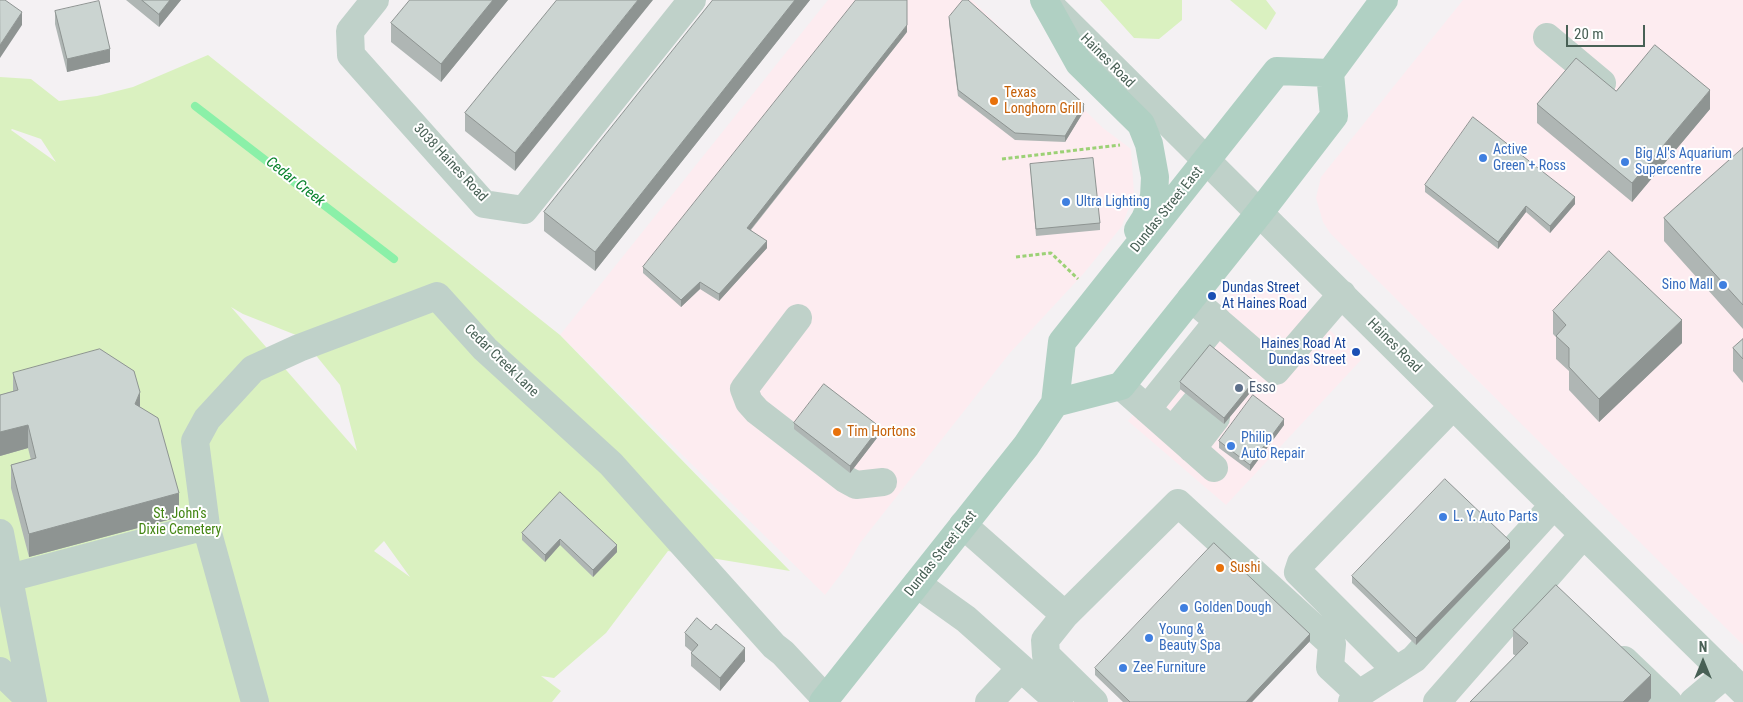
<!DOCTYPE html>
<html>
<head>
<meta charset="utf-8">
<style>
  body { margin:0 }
  #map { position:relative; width:1743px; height:702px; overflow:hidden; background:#f4f1f3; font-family:"Roboto Condensed",sans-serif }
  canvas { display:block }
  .north { position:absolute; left:1678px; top:637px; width:50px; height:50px; -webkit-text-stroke:4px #fff; paint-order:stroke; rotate:0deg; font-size:14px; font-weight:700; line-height:20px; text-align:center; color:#486055 }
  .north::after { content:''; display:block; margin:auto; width:18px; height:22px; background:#486055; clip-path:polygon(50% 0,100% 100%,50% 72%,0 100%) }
  .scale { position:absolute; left:1566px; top:25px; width:79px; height:22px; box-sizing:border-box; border:2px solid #486055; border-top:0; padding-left:6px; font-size:15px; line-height:18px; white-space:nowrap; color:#486055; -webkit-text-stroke:4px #fff; paint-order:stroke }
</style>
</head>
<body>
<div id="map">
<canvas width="1743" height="702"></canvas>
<div class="north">N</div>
<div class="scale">20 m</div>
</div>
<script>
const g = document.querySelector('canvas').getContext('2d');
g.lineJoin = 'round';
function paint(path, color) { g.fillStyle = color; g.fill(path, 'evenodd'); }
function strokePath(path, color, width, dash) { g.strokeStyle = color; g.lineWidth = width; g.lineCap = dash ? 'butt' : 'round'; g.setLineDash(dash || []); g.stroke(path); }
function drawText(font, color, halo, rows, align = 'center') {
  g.font = font + ' "Roboto Condensed",sans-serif'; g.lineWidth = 4; g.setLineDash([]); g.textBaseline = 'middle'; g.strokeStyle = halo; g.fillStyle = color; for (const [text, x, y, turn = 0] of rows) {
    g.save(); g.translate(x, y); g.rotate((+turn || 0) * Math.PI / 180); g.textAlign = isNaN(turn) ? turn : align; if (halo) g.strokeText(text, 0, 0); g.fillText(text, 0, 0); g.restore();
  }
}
const commercial = new Path2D(`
  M828,0h144l131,128 28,21 3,45 -12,32 -38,47 -75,81 -149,189 -13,23 -22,29 -265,-260z
  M1463,0h280v645l-413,-412 -7,-11 -7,-24 5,-21z
  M1267,284l18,6 10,7 66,63 -135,145 -98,-84 101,-125 9,-6 10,-3z`);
const green = new Path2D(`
  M1100,0h82v20l-23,19 -25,-1z
  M1230,0h36l10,13 -10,17z
  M208,55l352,280 230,236 -122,-20 -62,82 -52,45 -13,-2 20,15 -9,11h-552v-625l31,2 28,22 38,-5 36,-9zM12,129l29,10 15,23 -45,-32zM231,307l12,7 58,23 39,48 17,66zM384,541l26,36 -36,-26z`);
const stream = new Path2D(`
  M195,106l199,153`);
const path = new Path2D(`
  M1002,159l118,-14
  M1016,257l35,-4 27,26`);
const minor = new Path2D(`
  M375,0l-25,31 1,24 133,149 40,6 168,-210
  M1051,6l469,466 223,219
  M1547,37l55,46
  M1191,298l85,73 66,-77
  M798,318l-54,71 5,13 8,9 88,68 11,6 27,-3
  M1121,386l93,82
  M1147,409l71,-88
  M1172,431l24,-29
  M1192,449l24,-31
  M963,525l102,90 113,-112 154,141 -2,23 29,27 -7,8
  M0,533l33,169
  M9,578l197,-52
  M917,584l49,35 93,83
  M1065,615l-20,25 1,15 48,47
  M1624,660l44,42
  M1396,670l-98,-98 3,-9 152,-157
  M0,671l32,31
  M1359,694l55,-35 140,-154
  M255,702l-49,-176 -11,-85 12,-22 46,-50 46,-21 138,-52 48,53 126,115 163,182 9,7 42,45
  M989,702l32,-34
  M1437,702l146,-167
  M1693,702l33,-28`);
const major = new Path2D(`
  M1044,0l35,63 62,61 8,20 6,33 -1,20 -9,22 -7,11
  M1055,403l66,-17 139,-174 74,-96 -4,-43 54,-73
  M823,702l203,-256 29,-43 7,-61 215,-271 53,2`);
const wall = new Path2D(`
  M126,0h55l-22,27z
  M410,0h98l-67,82 -50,-40v-19z
  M557,0l-42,171 -50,-40v-18z
  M713,0h97l-215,271 -51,-40v-19z
  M55,11l55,51 -43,10 -12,-48z
  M949,17l135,94 -19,31 -50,-2 -57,-44 -9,-73z
  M907,32l-156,198 16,18 -48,53 -19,-12 -19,18 -38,-34v-6z
  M1616,91l94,18 -78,93 -95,-79v-19z
  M1743,148v181l-79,-88v-23z
  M1030,164l70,59v7l-64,6z
  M1425,185l150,19 -25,29 -24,-21 -28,37 -73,-57z
  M1553,311l129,32 -83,79 -30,-32v-19l-13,-12v-22l-3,-3z
  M1743,339v44l-10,-12v-23z
  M13,373l127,34 39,110 -150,40 -18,-69v-23l20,-5 -3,-12 -28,8v-61l13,-4z
  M1180,382l74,6 -30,36 -44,-35z
  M794,423l86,11 -30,39 -56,-44z
  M1284,425l-34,46 -31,-23v-7z
  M560,492l57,60 -24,25 -33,-32 -15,17 -23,-22v-7z
  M1510,548l-94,97 -64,-62v-7z
  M1513,630l138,68 -3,4h-178l46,-46 -3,-2z
  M685,633l60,28 -25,30 -29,-25v-13l1,-1 -7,-6z
  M1310,641l-58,61h-129l-28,-27v-7z`);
const shadedWall = new Path2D(`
  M170,0h11l-22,27v-13z
  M493,0h15l-67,82v-18z
  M638,0h15l-138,171v-18z
  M795,0h15l-215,271v-19z
  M22,12v13l-22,33v-13z
  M907,25v7l-160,202v-6z
  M110,49v13l-43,10v-13z
  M1710,90v19l-78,93v-19z
  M1084,104v7l-19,31v-6z
  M1575,197v7l-25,29v-7z
  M1526,206v6l-28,37v-7z
  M767,241v7l-48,53v-7z
  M700,282v7l-19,18v-7z
  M1682,320v23l-83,79v-23z
  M1254,381v7l-30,36v-6z
  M140,392v23l-5,-11z
  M1284,419v6l-34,46v-6z
  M28,425v23l-28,8v-24z
  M880,427v7l-30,39v-7z
  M179,493v24l-150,40v-23z
  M560,539v6l-15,17v-7z
  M1510,541v7l-94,97v-7z
  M617,545v7l-24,25v-7z
  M1310,634v7l-58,61h-6z
  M745,648v13l-25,30v-13z
  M1651,675v23l-3,4h-25z`);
const building = new Path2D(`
  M0,0h5l17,12 -22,33z
  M142,0h28l-11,14z
  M410,0h83l-52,64 -50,-41z
  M557,0h81l-123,153 -50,-40z
  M713,0h82l-200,252 -51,-40z
  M856,0h51v25l-160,203 20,13 -48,53 -19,-12 -19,18 -38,-33z
  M963,0h5l116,104 -19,32 -50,-3 -57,-43 -9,-73z
  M99,1l11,48 -43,10 -12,-48z
  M1655,45l55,45 -78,93 -95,-79 39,-46 40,33z
  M1473,117l102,80 -25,29 -24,-20 -28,36 -73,-57z
  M1743,148v157l-79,-87z
  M1093,158l7,65 -64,6 -6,-65z
  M1609,251l73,69 -83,79 -30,-32v-19l-13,-12 10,-11 -13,-14z
  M1743,339v20l-10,-11z
  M1210,345l44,36 -30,37 -44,-36z
  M100,349l34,22 6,21 -5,12 23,14 21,75 -150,41 -18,-69 25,-7 -8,-33 -28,7v-37l18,-5 -5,-17z
  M824,384l56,43 -30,39 -56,-43z
  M1253,395l31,24 -34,46 -31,-24z
  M1445,479l65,62 -94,97 -64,-62z
  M560,492l57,53 -24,25 -33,-31 -15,16 -23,-22z
  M1214,543l96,91 -64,68h-116l-35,-34z
  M1556,585l95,90 -28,27h-153l58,-59 -15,-13z
  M697,618l14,12 5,-6 29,24 -25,30 -29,-25 7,-8 -13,-12z`);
const markers = [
  [994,101,5,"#e8710a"],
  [1483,158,5,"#3f7fe0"],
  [1625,162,5,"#3f7fe0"],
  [1066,202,5,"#3f7fe0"],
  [1723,285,5,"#3f7fe0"],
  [1212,296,5,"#1a4fb4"],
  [1356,352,5,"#1a4fb4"],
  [1239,388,5,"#5c6f8a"],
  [837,432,5,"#e8710a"],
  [1231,446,5,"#3f7fe0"],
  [1443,517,5,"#3f7fe0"],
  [1220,568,5,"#e8710a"],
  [1184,608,5,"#3f7fe0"],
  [1149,638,5,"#3f7fe0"],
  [1123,668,5,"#3f7fe0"]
];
const streetNames = [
  ["Haines Road",1107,61,45],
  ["3038 Haines Road",450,163,47],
  ["Dundas Street East",1167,210,-51],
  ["Haines Road",1394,346,45],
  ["Cedar Creek Lane",501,361,44],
  ["Dundas Street East",941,554,-51]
];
const foodNames = [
  ["Texas",1004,93],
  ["Longhorn Grill",1004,109],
  ["Tim Hortons",847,432],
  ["Sushi",1230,568]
];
const shopNames = [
  ["Active",1493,150],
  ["Green + Ross",1493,166],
  ["Big Al's Aquarium",1635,154],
  ["Supercentre",1635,170],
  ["Ultra Lighting",1076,202],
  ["Sino Mall",1713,285,"right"],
  ["Philip",1241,438],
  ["Auto Repair",1241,454],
  ["L. Y. Auto Parts",1453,517],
  ["Golden Dough",1194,608],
  ["Young &",1159,630],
  ["Beauty Spa",1159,646],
  ["Zee Furniture",1133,668]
];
const transitNames = [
  ["Dundas Street",1222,288],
  ["At Haines Road",1222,304],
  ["Haines Road At",1346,344,"right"],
  ["Dundas Street",1346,360,"right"]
];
const serviceNames = [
  ["Esso",1249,388]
];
const parkNames = [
  ["St. John’s",180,514],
  ["Dixie Cemetery",180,530]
];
const waterNames = [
  ["Cedar Creek",295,182,38]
];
paint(commercial, '#fdecf0');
paint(green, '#daf1c0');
strokePath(stream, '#8bf0a8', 8);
strokePath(path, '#9cd176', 3, [4, 2.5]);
strokePath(minor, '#bfd1c9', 28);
strokePath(major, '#b0d0c3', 28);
paint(wall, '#afb6b4');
paint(shadedWall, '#8e9492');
paint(building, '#cbd4d1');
strokePath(building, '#8e9492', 1);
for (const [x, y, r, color] of markers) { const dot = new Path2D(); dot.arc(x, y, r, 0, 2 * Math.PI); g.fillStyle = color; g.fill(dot); strokePath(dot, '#fff', 2); }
drawText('14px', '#486055', '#fff', streetNames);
drawText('14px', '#c56008', '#fff', foodNames, 'left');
drawText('14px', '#366cbe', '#fff', shopNames, 'left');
drawText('14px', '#164399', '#fff', transitNames, 'left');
drawText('14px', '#4e5e75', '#fff', serviceNames, 'left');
drawText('14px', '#448614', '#fff', parkNames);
drawText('italic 15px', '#0a832d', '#fff', waterNames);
</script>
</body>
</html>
